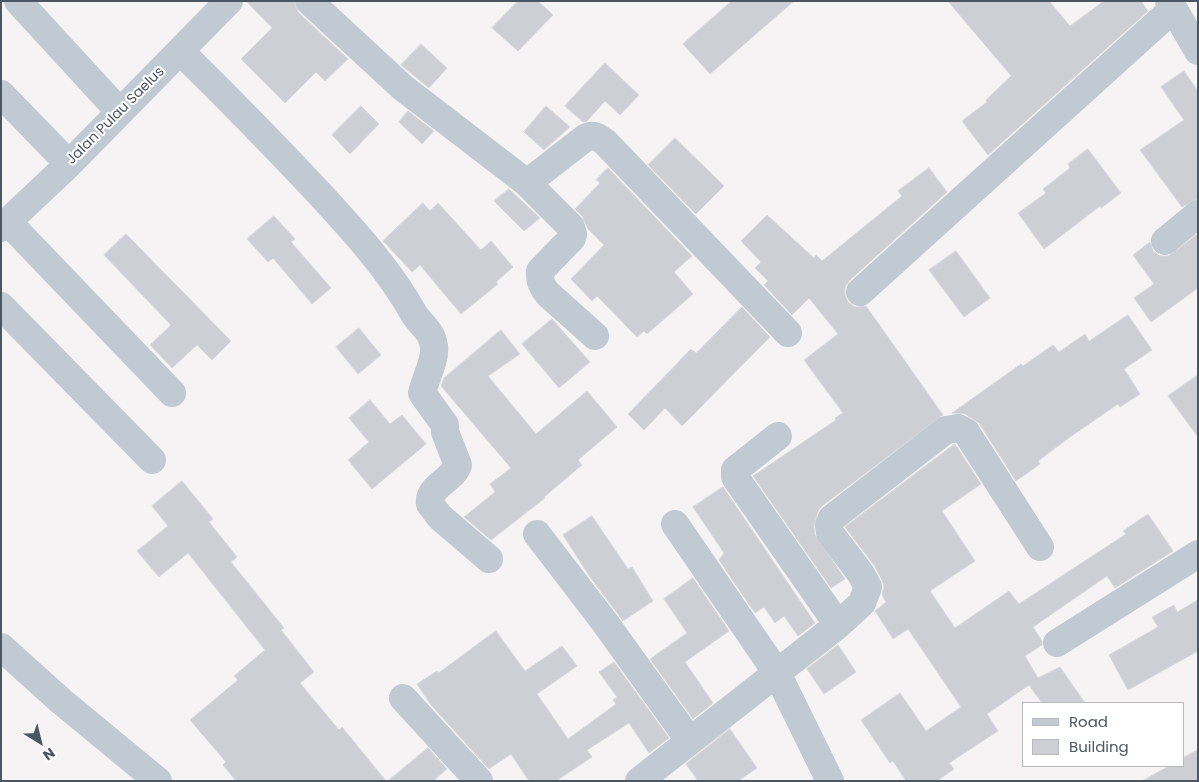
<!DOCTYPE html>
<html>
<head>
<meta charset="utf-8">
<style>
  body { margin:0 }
  #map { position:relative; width:1199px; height:782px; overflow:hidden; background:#f5f3f3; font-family:Poppins,sans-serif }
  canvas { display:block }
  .frame { position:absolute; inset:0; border:2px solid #4a5661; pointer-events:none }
  .legend { position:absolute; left:1022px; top:702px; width:162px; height:65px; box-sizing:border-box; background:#fff; border:1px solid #b7bbc0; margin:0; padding:6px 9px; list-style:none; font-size:15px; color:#4a5661 }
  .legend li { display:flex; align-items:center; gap:10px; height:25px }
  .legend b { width:25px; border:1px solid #b7bbc0 }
  .north { position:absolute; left:15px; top:717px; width:50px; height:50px; -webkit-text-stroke:4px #fff; paint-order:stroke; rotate:144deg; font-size:14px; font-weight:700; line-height:20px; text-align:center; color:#4a5661 }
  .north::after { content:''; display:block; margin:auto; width:18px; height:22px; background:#4a5661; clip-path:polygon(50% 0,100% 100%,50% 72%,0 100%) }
</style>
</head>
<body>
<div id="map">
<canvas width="1199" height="782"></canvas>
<div class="frame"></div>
<ul class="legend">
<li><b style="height:6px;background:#c1cad2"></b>Road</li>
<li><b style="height:14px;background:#cdcfd5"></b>Building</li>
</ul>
<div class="north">N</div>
</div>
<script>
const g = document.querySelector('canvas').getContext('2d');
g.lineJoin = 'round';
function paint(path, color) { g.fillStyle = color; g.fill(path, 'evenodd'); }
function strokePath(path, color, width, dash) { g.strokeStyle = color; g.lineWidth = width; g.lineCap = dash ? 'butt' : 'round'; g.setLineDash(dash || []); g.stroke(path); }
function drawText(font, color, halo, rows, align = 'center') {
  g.font = font + ' Poppins,sans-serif'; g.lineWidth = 4; g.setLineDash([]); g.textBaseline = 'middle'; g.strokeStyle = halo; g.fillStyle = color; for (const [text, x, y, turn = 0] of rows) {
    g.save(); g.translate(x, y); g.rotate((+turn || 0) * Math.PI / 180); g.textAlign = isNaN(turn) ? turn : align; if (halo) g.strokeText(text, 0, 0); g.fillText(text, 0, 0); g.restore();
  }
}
const building = new Path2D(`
  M246,1h48l4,11 50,47 -23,22 -9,-9 -31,31 -44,-44 31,-31z
  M518,1h20l15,14 -35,36 -26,-23z
  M732,1h62l-84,73 -27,-30z
  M948,1h101l21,25 34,-25h37l7,10 -160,144 -26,-34 25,-19 -1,-2 25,-24z
  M421,44l26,24 -18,20 -28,-23z
  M605,63l34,32 -19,20 -15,-14 -18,20 -4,1 -18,-16z
  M1184,71l14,20v108l-16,8 -42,-57 44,-30 -23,-33z
  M361,106l18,18 -29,30 -18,-19z
  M546,106l24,21 -26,23 -20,-18z
  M408,111l26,20 -12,13 -23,-22z
  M675,138l49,48 -28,28 -48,-49z
  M1088,149l33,44 -20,15 -1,-2 -56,43 -26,-36 28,-20 -3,-4 27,-21 -2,-4z
  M608,168l84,88 -18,16 19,22 -46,40 -3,-3 -7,6 -40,-41 -5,5 -21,-22 33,-34 -16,-16 -6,-13 -7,-7 25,-26 -4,-3z
  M929,168l18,24 -97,88 -5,7v8l3,7 7,5 11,-1 77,109 -121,91 -4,5 -4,15 1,9 30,44 -14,9 -78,-112 83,-56 -1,-2 8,-5 -39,-53 34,-26 -29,-36 -17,17 -28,-30 4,-4 -13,-13 6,-6 -20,-21 26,-26 47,43 2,-3 6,6 80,-65 -4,-5z
  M509,189l31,29 -16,13 -30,-30z
  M423,203l7,8 8,-8 43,47 10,-9 22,26 -17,15 2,2 -37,30 -41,-49 -8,7 -29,-31z
  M274,216l21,23 -4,3 40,46 -19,16 -39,-46 -5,4 -21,-23z
  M126,234l105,107 -19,19 -15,-15 -25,23 -22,-23 21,-20 -67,-70z
  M1198,234v54l-47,34 -17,-24 20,-14 -21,-29 17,-13 3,9 7,5h8z
  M956,251l34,47 -26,19 -35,-47z
  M742,307l28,30 -88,89 -17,-18 -21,22 -16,-16 63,-65 5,4z
  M1128,315l24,35 -28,19 16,25 -20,13 -2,-3 -48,33 -32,24 2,3 -24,17 -37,-58 -14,-9 -13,-1 69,-49 2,2 30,-21 6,7 26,-18 4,7z
  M552,319l38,43 -31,26 -37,-44z
  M359,328l22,27 -23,19 -22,-27z
  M501,330l19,24 -32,22 48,58 51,-43 30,36 -39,33 4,5 -38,32 1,1 -54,42 -27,-23 31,-25 -5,-8 21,-16 -70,-82 3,-8z
  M1198,375v62l-30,-41z
  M370,400l20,24 12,-9 24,29 -54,45 -24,-29 21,-18 -20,-24z
  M955,444l26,40 -39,27 33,50 -45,30 25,37 54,-37 10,13 107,-70 -3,-3 25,-17 25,37 -58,37 -8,-12 -74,51 9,14v4l-17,11 13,22 22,-11 25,36h-43l-13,-18 -42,29 11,17 -49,32 5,6 -17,12h-31l-13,-20 -3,2 -29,-43 39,-27 26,38 35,-24 -53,-78 -15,10 -18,-28 11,-9 -4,-7 2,-9 -2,-6 -8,-15 -29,-38z
  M182,481l31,38 -4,3 28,35 -6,5 53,66 -3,2 33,42 -14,11 39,47 3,-3 44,54h-150l-13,-16 3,-3 -36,-42 48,-40 -4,-4 31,-26 -77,-97 -29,24 -22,-26 31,-25 -16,-20z
  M723,487l92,136 -17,13 -14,-20 -9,7 -11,-16 -9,6 -36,-53 5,-7 -31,-46z
  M592,516l36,53 4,-2 21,34 -30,20 -33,-44 -27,-42z
  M693,578l36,53 -44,31 28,41 -20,16 -43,-60 37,-26 -23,-34z
  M1198,600v51l-70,39 -19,-35 49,-28 -6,-10 22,-12 3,7z
  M496,631l29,40 37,-25 15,20 -40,28 31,45 48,-35 -3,-4 4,-3 -18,-25 15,-10 55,76 -20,15 -20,-30 -42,27 5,7 -36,24h-27l-18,-27 -22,15 -58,-64 -14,-21 20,-13 1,2z
  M838,645l18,27 -32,22 -17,-25z
  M730,729l27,39 -19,13h-40l-12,-17z
  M428,748l19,21 -14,12h-45z
  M1198,750v31h-56l27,-15h14v-8z`);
const minor = new Path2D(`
  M18,1l101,110
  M309,1l93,86 125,96 44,44 2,7 -1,4 -32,33c-1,10 2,16 8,23l47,42
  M1169,1l29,50
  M180,51c47,46 93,93 138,141 35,38 71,77 96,122 7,11 18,17 20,32 2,14 -9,33 -12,47l23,32v7l13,33c-5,15 -31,22 -28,39l10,13 49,42
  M1,94l68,70
  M527,183l58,-45c9,-5 13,-1 20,4l183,191
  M7,221l165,172
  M1,228l68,-64 160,-163
  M1165,241l33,-27
  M860,292l313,-283
  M1,306l151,154
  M778,436l-43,34v7l103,148
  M675,524l102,149 53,108
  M537,534l66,86 87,121
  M1057,643l141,-89
  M1,647l60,54 97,80
  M403,698l76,83
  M639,781l199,-156 24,-22 6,-16 -7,-13 -31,-41 -1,-8 3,-7 114,-88 12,-2 8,4 74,115`);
const streetNames = [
  ["Jalan Pulau Saelus",116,116,-45]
];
paint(building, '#cdcfd5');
strokePath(building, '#d7d9de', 1);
strokePath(minor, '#c1cad2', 28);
drawText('14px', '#4a5661', '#fff', streetNames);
</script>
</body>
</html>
